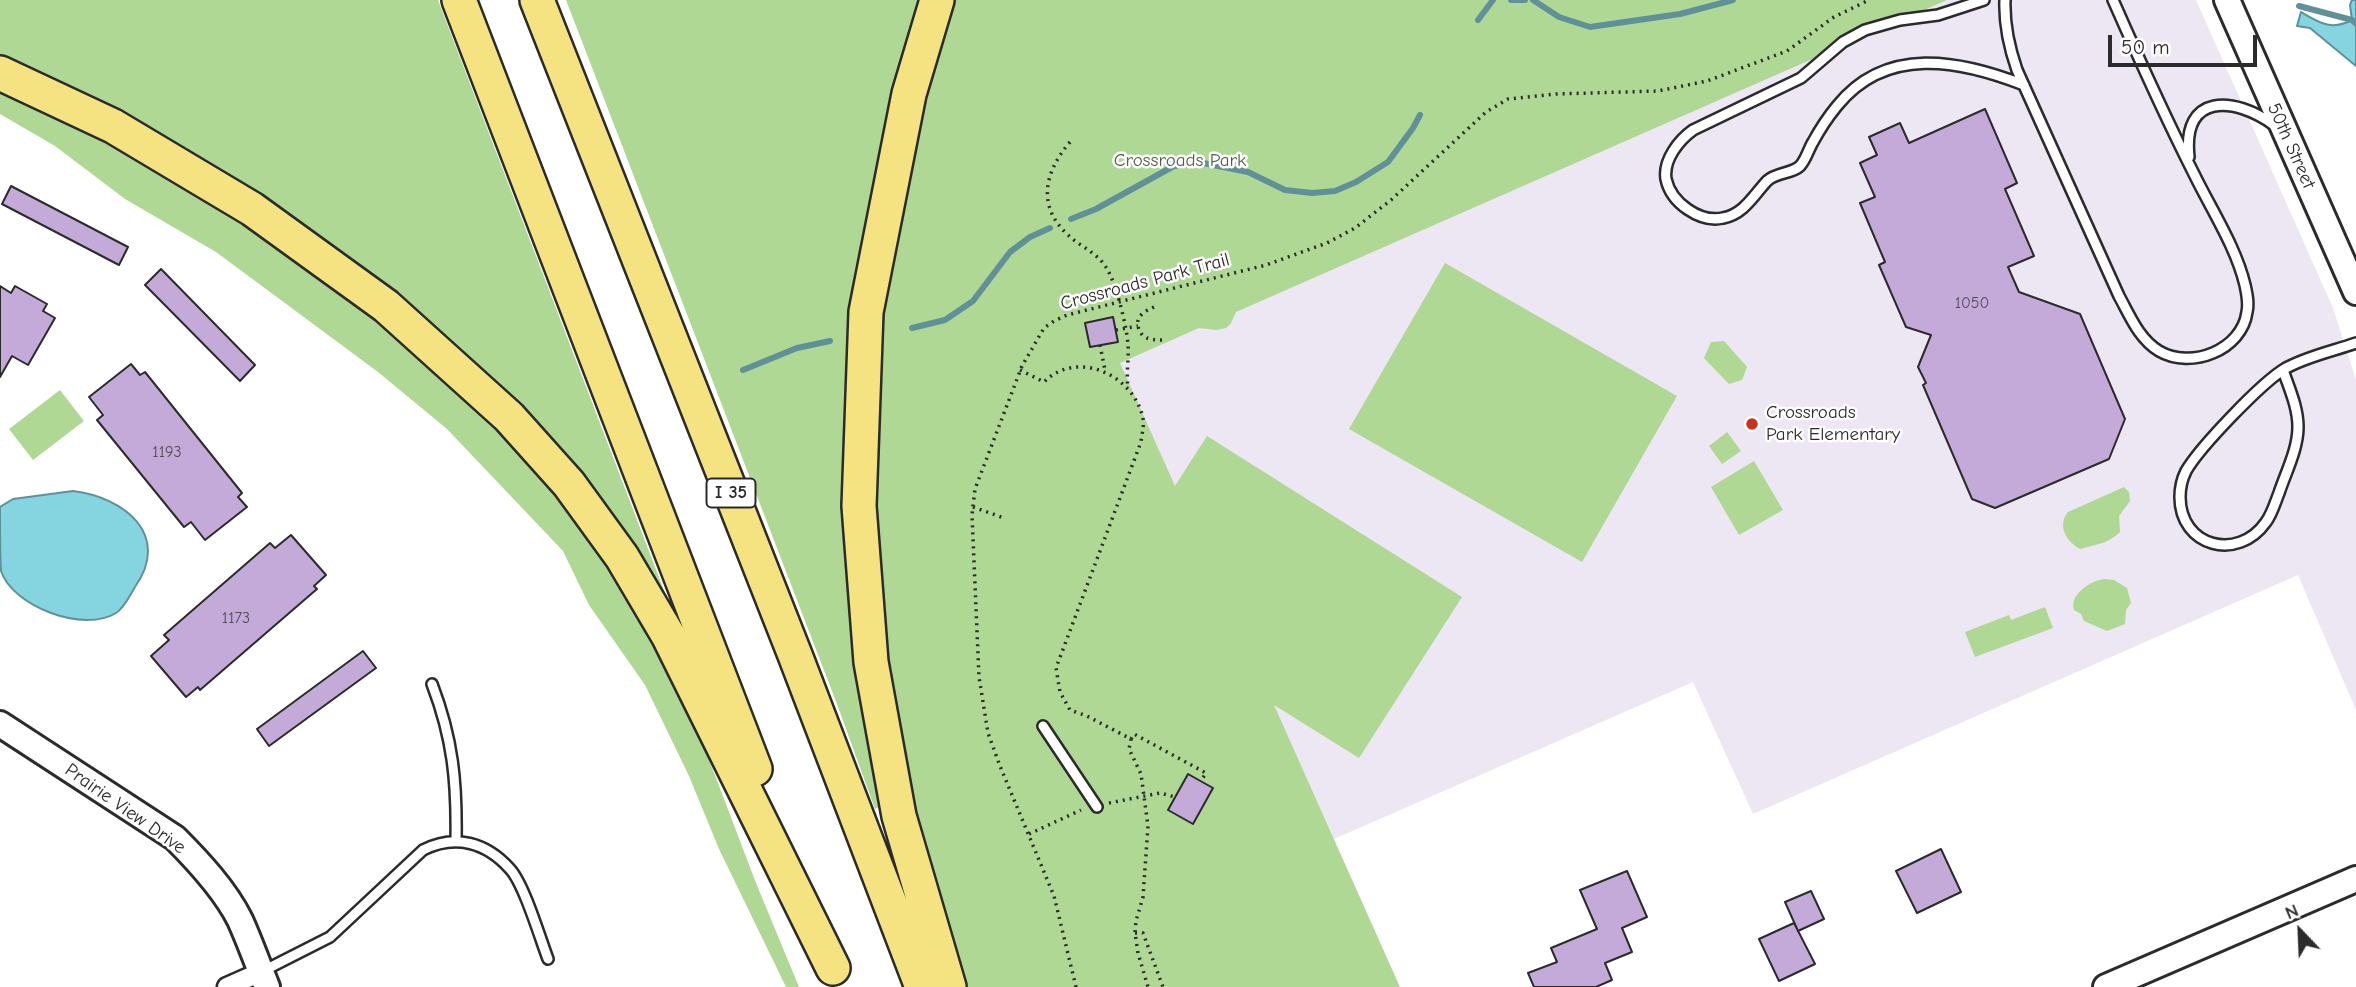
<!DOCTYPE html>
<html>
<head>
<meta charset="utf-8">
<style>
  body { margin:0 }
  #map { position:relative; width:2356px; height:987px; overflow:hidden; background:#fff; font-family:"Comic Neue",sans-serif }
  canvas { display:block }
  .north { position:absolute; left:2265px; top:896px; width:70px; height:70px; -webkit-text-stroke:5px #fff; paint-order:stroke; rotate:337deg; font-size:19px; font-weight:700; line-height:28px; text-align:center; color:#2b2b2b }
  .north::after { content:''; display:block; margin:auto; width:24px; height:32px; background:#2b2b2b; clip-path:polygon(50% 0,100% 100%,50% 72%,0 100%) }
  .scale { position:absolute; left:2108px; top:35px; width:149px; height:32px; box-sizing:border-box; border:4px solid #2b2b2b; border-top:0; padding-left:9px; font-size:21px; line-height:24px; white-space:nowrap; color:#2b2b2b; -webkit-text-stroke:5px #fff; paint-order:stroke }
</style>
</head>
<body>
<div id="map">
<canvas width="2356" height="987"></canvas>
<div class="north">N</div>
<div class="scale">50 m</div>
</div>
<script>
const g = document.querySelector('canvas').getContext('2d');
g.lineJoin = 'round';
function paint(path, color) { g.fillStyle = color; g.fill(path, 'evenodd'); }
function strokePath(path, color, width, dash) { g.strokeStyle = color; g.lineWidth = width; g.lineCap = dash ? 'butt' : 'round'; g.setLineDash(dash || []); g.stroke(path); }
function drawText(font, color, halo, rows, align = 'center') {
  g.font = font + ' "Comic Neue",sans-serif'; g.lineWidth = 5; g.setLineDash([]); g.textBaseline = 'middle'; g.strokeStyle = halo; g.fillStyle = color; for (const [text, x, y, turn = 0] of rows) {
    g.save(); g.translate(x, y); g.rotate((+turn || 0) * Math.PI / 180); g.textAlign = isNaN(turn) ? turn : align; if (halo) g.strokeText(text, 0, 0); g.fillText(text, 0, 0); g.restore();
  }
}
const built = new Path2D(`
  M1947,0h249l137,308 23,72v330l-58,-135 -545,239 -60,-132 -359,157 -215,-476z`);
const green = new Path2D(`
  M0,0h438l245,640 -225,-285 -458,-296z
  M566,0h357l-62,260 23,544 -9,5 -38,-105z
  M946,0h1001l-711,312 -5,11 -5,5 -10,2 -17,-2 -79,35 55,123 32,-50 255,161 -103,161 -85,-53 126,282h-442l-54,-188 -31,-231 10,-292z
  M0,83l197,107 208,148 136,133 62,85 49,82 45,90 59,155 43,104h-13l-67,-138 -30,-73 -44,-91 -56,-80 -26,-54 -116,-122 -69,-57 -162,-120 -91,-53 -70,-53 -55,-32z
  M1445,263l232,133 -95,166 -233,-133z
  M1724,341l23,26 -5,13 -13,4 -25,-26 7,-16z
  M60,390l24,31 -51,39 -24,-31z
  M1727,432l14,19 -19,13 -13,-18z
  M1754,461l29,49 -44,25 -28,-48z
  M2124,487l5,5 1,9 -11,15 1,16c-11,11 -25,13 -40,17 -14,-8 -23,-23 -12,-37z
  M2104,579l10,1 13,8 4,15 -5,7 -1,14 -18,7 -23,-10 -3,-7 -7,-4c-5,-15 16,-29 30,-31z
  M2045,607l8,21 -78,29 -10,-25 44,-17 2,5z`);
const water = new Path2D(`
  M2352,0h4v66l-46,-38 -13,-2 4,-14c19,11 30,19 51,8l-2,-15z
  M73,491c50,6 99,43 62,96 -5,8 -11,21 -19,26 -32,20 -103,-6 -115,-42 -1,-12 -1,-49 -1,-64l13,-8z`);
const stream = new Path2D(`
  M1511,0h14
  M1533,0l26,17 31,10 90,-13 53,-14
  M2299,6l53,14 4,4
  M1478,20l15,-20
  M1071,219l25,-10 78,-43 29,-3 45,9 37,18 27,3 23,-2 21,-9 32,-20 25,-34 7,-13
  M912,328l33,-8 28,-19 37,-49 20,-15 20,-9
  M743,370l54,-22 33,-7`);
const building = new Path2D(`
  M1985,109l32,74 -12,6 29,67 -26,11 11,25 61,22 45,105 -16,40 -114,49 -23,-9 -49,-114 3,-2 -8,-16 13,-32 -25,-8 -27,-62 6,-3 -25,-59 15,-6 -15,-34 17,-8 -8,-18 31,-14 9,20z
  M11,186l117,61 -9,18 -117,-61z
  M161,269l94,96 -15,16 -95,-96z
  M0,286l11,7 4,-7 32,18 -4,7 12,7 -27,47 -16,-9 -12,21z
  M1113,317l5,25 -28,5 -5,-24z
  M131,364l9,11 5,-3 97,121 -4,4 9,10 -42,33 -14,-18 -7,5 -87,-107 6,-5 -14,-18z
  M291,535l35,40 -12,11 3,3 -117,101 -2,-3 -12,10 -35,-41 18,-16 -5,-5 106,-92 5,5z
  M363,651l13,17 -107,78 -12,-17z
  M1188,774l25,14 -20,36 -25,-14z
  M1941,849l20,43 -44,21 -21,-42z
  M1627,871l20,46 -25,11 10,24 -27,11 7,17 -16,7h-62l-6,-14 29,-11 -6,-14 46,-19 -17,-39z
  M1811,891l13,28 -26,12 -13,-29z
  M1794,923l21,41 -36,17 -20,-42z`);
const path = new Path2D(`
  M1070,142c-24,28 -34,62 -4,91 17,17 35,19 45,44 7,15 16,51 17,68 1,14 -2,28 0,42
  M1154,307c-9,4 -18,9 -16,19 3,13 12,14 24,14
  M1116,330l22,-4
  M1100,345l5,25
  M1020,370l24,12c32,-32 86,-9 98,32 3,10 0,18 -1,28l-85,226 4,24 10,18 17,6 44,23 -2,10 12,25 7,52 -5,71 -7,24 -1,12 3,20 10,34
  M973,507l31,11
  M1131,739l3,-5 72,39 -5,8
  M1109,803l51,-10 15,4
  M1029,834l52,-24
  M1135,933h8l20,54
  M1076,987l-22,-91 -54,-130 -12,-33 -9,-56 -7,-162 3,-26 47,-123 22,-38 10,-7 13,-6 199,-50 61,-22 28,-15 36,-28 95,-88 22,-13 48,-5 102,-3 49,-10 80,-30 47,-34 35,-17`);
const lane = new Path2D(`
  M1984,0l-46,15 -38,5 -35,10 -22,12 -42,36 -108,52c-14,10 -30,30 -27,49 5,24 34,44 57,39 21,-4 30,-22 44,-37 9,-9 25,-7 33,-15 6,-6 9,-18 13,-24 7,-13 15,-25 24,-36 49,-61 123,-46 187,-21
  M2005,0c-1,24 4,47 12,70l102,226c11,20 20,43 40,55 32,19 83,-1 88,-39 2,-9 0,-18 -2,-27 -9,-38 -34,-76 -51,-111 -29,-57 -55,-115 -81,-174
  M2189,157c-7,-64 45,-61 85,-32
  M2283,370c6,18 15,37 15,57 0,22 -12,45 -19,66 -4,10 -7,21 -13,29 -28,40 -86,25 -86,-25 0,-9 2,-18 6,-26 14,-24 76,-89 100,-103 22,-12 47,-17 70,-25
  M432,684c21,55 25,98 24,156
  M1043,726l54,81
  M263,971l67,-34 93,-87c32,-16 63,-8 87,19 14,15 30,69 38,90`);
const street = new Path2D(`
  M227,987l34,-15`);
const secondary = new Path2D(`
  M2227,0l129,292
  M0,724l175,114c24,24 50,52 65,82 10,22 18,45 27,67
  M2106,987l250,-108`);
const highway = new Path2D(`
  M459,0l296,769
  M537,0l258,655 127,332
  M937,0l-28,94 -43,218 -7,194 12,156 28,154 50,171
  M0,73l113,53 139,83 134,97 123,111 60,67 53,73 46,78 165,333`);
const markers = [
  [1752,424,7,"#c8321e"]
];
const numberNames = [
  ["1050",1972,303],
  ["1193",167,452],
  ["1173",236,618]
];
const shields = [
  [731,493,49]
];
const shieldNames = [
  ["I 35",731,493]
];
const streetNames = [
  ["50th Street",2291,146,66],
  ["Crossroads Park Trail",1145,282,-15],
  ["Prairie View Drive",125,809,35]
];
const parkNames = [
  ["Crossroads Park",1180,161]
];
const poiNames = [
  ["Crossroads",1766,413],
  ["Park Elementary",1766,435]
];
paint(built, '#ede6f3');
paint(green, '#afd894');
paint(water, '#85d5e1');
strokePath(water, '#619198', 2);
strokePath(stream, '#619198', 6);
paint(building, '#c4aad8');
strokePath(building, '#2b2b2b', 2);
strokePath(lane, '#2b2b2b', 14);
strokePath(street, '#2b2b2b', 23);
strokePath(secondary, '#2b2b2b', 30);
strokePath(highway, '#2b2b2b', 38);
strokePath(path, '#2b2b2b', 3.5, [2, 5]);
strokePath(lane, '#fff', 9);
strokePath(street, '#fff', 18);
strokePath(secondary, '#fff', 24);
strokePath(highway, '#f5e382', 33);
for (const [x, y, r, color] of markers) { const dot = new Path2D(); dot.arc(x, y, r, 0, 2 * Math.PI); g.fillStyle = color; g.fill(dot); strokePath(dot, '#fff', 2.5); }
drawText('16px', '#514b56', null, numberNames);
for (const [x, y, w] of shields) { const box = new Path2D(); box.roundRect(x - w / 2, y - 14.5, w, 29, 5); g.fillStyle = '#fff'; g.fill(box); strokePath(box, '#2b2b2b', 2); }
drawText('bold 18px', '#2b2b2b', null, shieldNames);
drawText('19px', '#2b2b2b', '#fff', streetNames);
drawText('19px', '#535f4a', '#fff', parkNames);
drawText('19px', '#2b2b2b', '#fff', poiNames, 'left');
</script>
</body>
</html>
